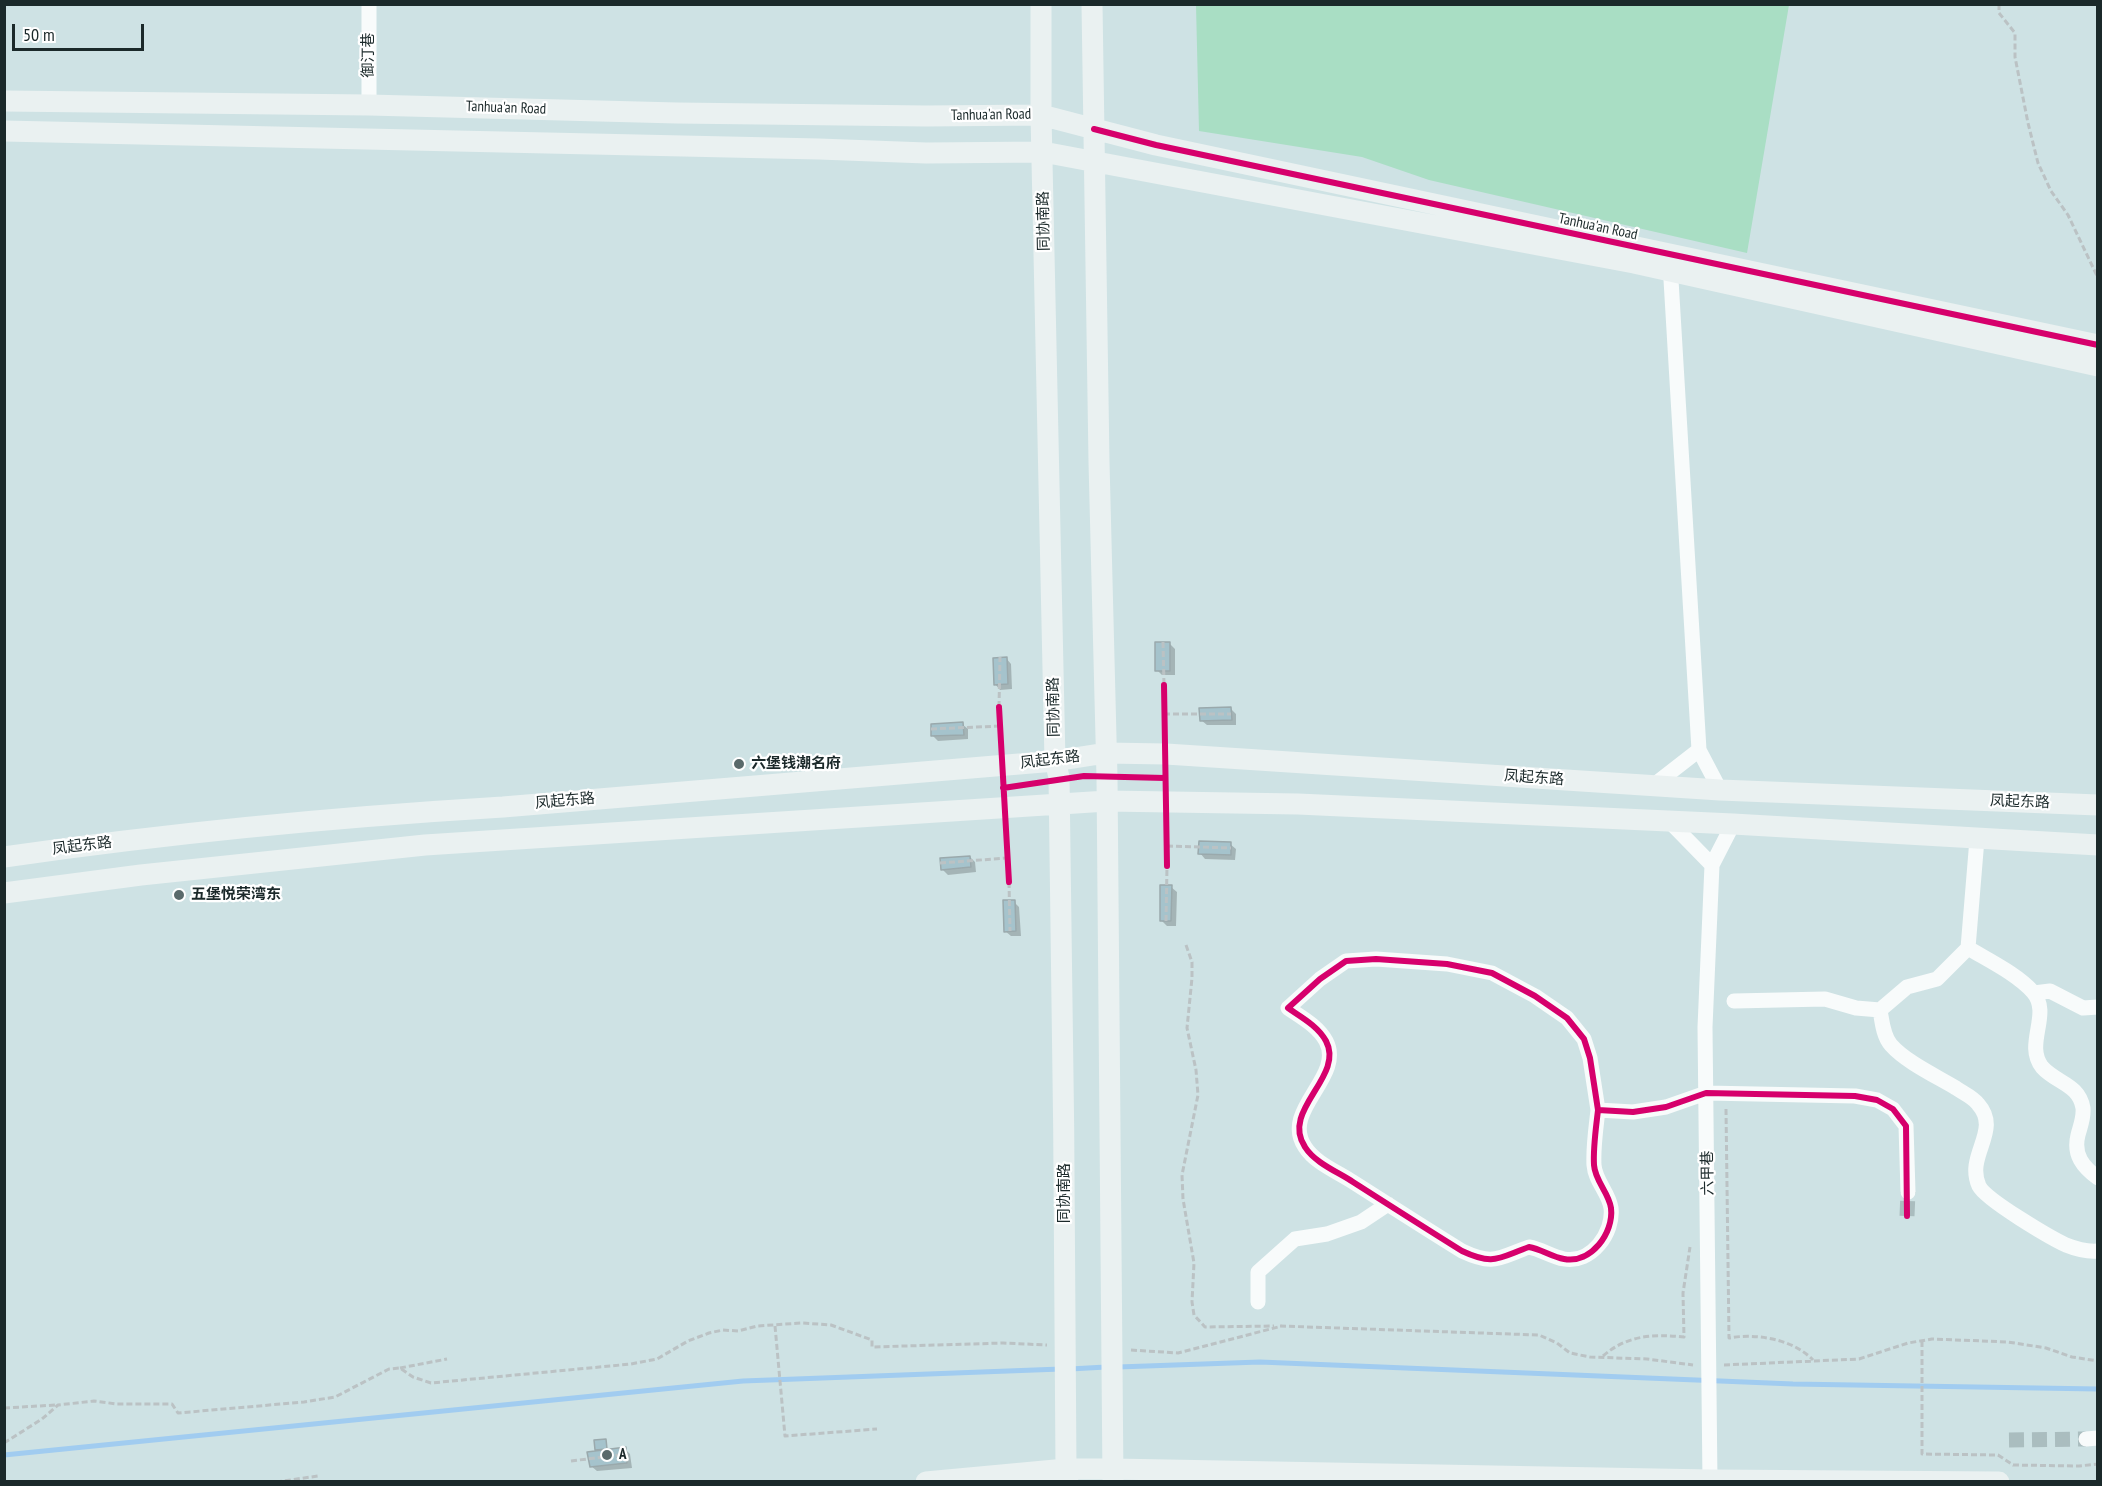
<!DOCTYPE html>
<html>
<head>
<meta charset="utf-8">
<style>
  body { margin:0 }
  #map { position:relative; width:2102px; height:1486px; overflow:hidden; background:#cee2e4; font-family:"PT Sans Narrow",sans-serif }
  canvas { display:block }
  .frame { position:absolute; inset:0; border:6px solid #1b292a; pointer-events:none }
  .scale { position:absolute; left:12px; top:24px; width:132px; height:27px; box-sizing:border-box; border:3px solid #1b292a; border-top:0; padding-left:8px; font-size:18px; line-height:21px; white-space:nowrap; color:#1b292a; -webkit-text-stroke:4px #fff; paint-order:stroke }
</style>
</head>
<body>
<div id="map">
<canvas width="2102" height="1486"></canvas>
<div class="frame"></div>
<div class="scale">50 m</div>
</div>
<script>
const g = document.querySelector('canvas').getContext('2d');
g.lineJoin = 'round';
function paint(path, color) { g.fillStyle = color; g.fill(path, 'evenodd'); }
function strokePath(path, color, width, dash) { g.strokeStyle = color; g.lineWidth = width; g.lineCap = dash ? 'butt' : 'round'; g.setLineDash(dash || []); g.stroke(path); }
function drawText(font, color, halo, rows, align = 'center') {
  g.font = font + ' "PT Sans Narrow","Noto Sans SC",sans-serif'; g.lineWidth = 4.5; g.setLineDash([]); g.textBaseline = 'middle'; g.strokeStyle = halo; g.fillStyle = color; for (const [text, x, y, turn = 0] of rows) {
    g.save(); g.translate(x, y); g.rotate((+turn || 0) * Math.PI / 180); g.textAlign = isNaN(turn) ? turn : align; if (halo) g.strokeText(text, 0, 0); g.fillText(text, 0, 0); g.restore();
  }
}
const green = new Path2D(`
  M1196,5h593l-42,248 -318,-73 -67,-23 -163,-26z`);
const shadow = new Path2D(`
  M1169,643l6,6v26h-13l-5,-5z
  M1006,658l5,6 1,25 -12,1 -5,-6z
  M1231,709l5,5v11h-29l-6,-5z
  M962,724l6,5v10l-30,2 -5,-5z
  M1230,844l6,5 -1,11 -30,-1 -5,-6z
  M970,857l5,5 1,10 -28,3 -6,-6z
  M1171,887l6,5 -1,34h-9l-6,-6z
  M1014,902l5,5 2,29h-10l-6,-5z
  M605,1440l3,11 17,-2 5,5 2,14 -35,3 -6,-5 8,-14 -3,-2z`);
const stream = new Path2D(`
  M1118,1367l142,-5 533,22 305,5
  M1070,1369l36,-2
  M4,1455l739,-74 318,-12`);
const building = new Path2D(`
  M1155,642h15v29h-15z
  M1007,657l1,27 -14,1 -1,-27z
  M1231,707l1,13 -32,1 -1,-13z
  M963,722l1,13 -33,1v-12z
  M1199,841l32,1v13l-33,-1z
  M970,856l1,11 -30,3 -1,-12z
  M1160,885h12l-1,36h-11z
  M1003,900h12l1,31 -12,1z
  M606,1439l1,10 -12,1 -1,-10z
  M626,1447l1,16 -37,4 -3,-15z`);
const streetTunnel = new Path2D(`
  M1907,1216l1,-24
  M2009,1440l77,-1`);
const path = new Path2D(`
  M1999,4v9l16,20v24l13,66 10,40 13,28 17,24 30,63
  M1163,642l1,43
  M999,707l1,-50
  M1164,714h67
  M931,729l69,-3
  M1167,846l64,2
  M940,863l67,-5
  M1009,882l1,49
  M1166,921l1,-55
  M1186,945l6,17v16l-5,50 9,42 2,25 -16,80 1,24 11,64 -2,39 2,13 11,12 69,-1
  M1726,1109l3,229c27,-5 64,1 84,22
  M775,1326l10,110 92,-7
  M1280,1326l259,9 18,8 13,10 20,4 57,2 46,6
  M1922,1341v113l76,1 15,10 66,1 19,-2
  M1131,1350l47,3 104,-27
  M1603,1356c24,-21 50,-22 81,-19l-1,-44 7,-46
  M1724,1365l135,-6 49,-16 24,-4 76,3 38,6 26,9 26,4
  M400,1368l47,-9
  M4,1408l52,-3
  M4,1443l38,-24 16,-14 36,-4 23,3h55l6,9 126,-11 31,-5 54,-28 11,-1 13,9 18,6 200,-19 26,-5 31,-18 21,-8 14,-3 15,1 19,-5 45,-3 29,2 41,15v7l131,-4 44,2
  M571,1461l48,-6
  M276,1482l42,-6`);
const street = new Path2D(`
  M369,105v-101
  M1670,263l29,487 21,40
  M1654,785l45,-35
  M1669,821l43,44
  M1968,948c20,12 49,26 65,44 19,22 -9,52 9,75 14,16 37,17 41,41 1,10 -3,19 -5,27 -5,20 5,32 20,43
  M2034,993l16,-2 33,17 15,-1
  M1734,1001l91,-2 31,9 24,2 27,-23 30,-8 31,-31 9,-109
  M1880,1010c2,11 3,26 11,35 15,17 45,31 65,43 7,5 17,9 22,16 24,27 -13,51 1,82 7,14 72,52 87,59 10,4 21,7 32,6
  M1598,1110c-2,18 -5,37 -4,55 1,16 15,28 17,43 3,25 -20,56 -47,51 -12,-2 -23,-10 -35,-12 -31,11 -35,19 -67,4 -37,-23 -73,-46 -109,-69 -15,-10 -38,-19 -48,-35 -25,-37 40,-70 21,-106 -8,-15 -25,-24 -38,-33l32,-29 26,-18 30,-2 71,5 45,9 43,23 32,22 17,21 6,19 8,52 35,2 33,-5 40,-14 149,3 22,4 16,9 13,17 2,66
  M1258,1302v-30l37,-33 32,-5 34,-12 27,-18
  M2086,1439l12,-1
  M1710,1482l-5,-455 7,-162 21,-41`);
const secondary = new Path2D(`
  M1041,4v111l14,646 4,16c4,231 6,461 7,692l2,13
  M1092,4l7,458 8,315 6,705
  M4,101l365,4 308,8 249,3 115,-1 115,30 942,200
  M4,131l815,18 107,4 117,-1 591,111 464,103
  M4,857c166,-24 333,-40 499,-50l552,-46 51,-8 60,1 554,36 378,15
  M4,893l137,-18 284,-30 682,-44 191,3 435,20 365,21
  M926,1482l140,-13h47l597,11 289,2`);
const cycleway = new Path2D(`
  M1094,129l62,16 942,200
  M1164,685l3,181
  M999,707l10,175
  M1003,788l81,-12 81,2
  M1598,1110c-2,18 -5,37 -4,55 1,16 15,28 17,43 3,25 -20,56 -47,51 -12,-2 -23,-10 -35,-12 -31,11 -35,19 -67,4 -37,-23 -73,-46 -109,-69 -15,-10 -38,-19 -48,-35 -25,-37 40,-70 21,-106 -8,-15 -25,-24 -38,-33l32,-29 26,-18 30,-2 71,5 45,9 43,23 32,22 17,21 6,19 8,52 35,2 33,-5 40,-14 149,3 22,4 16,9 13,17 1,90`);
const markers = [
  [739,764,6,"#5a6a6b"],
  [179,895,6,"#5a6a6b"],
  [607,1455,6,"#5a6a6b"]
];
const streetNames = [
  ["御汀巷",369,55,-90],
  ["Tanhua'an Road",506,108,2],
  ["Tanhua'an Road",991,115,-1],
  ["同协南路",1044,221,-91],
  ["Tanhua'an Road",1598,227,12],
  ["同协南路",1054,707,-91],
  ["凤起东路",1050,760,-7],
  ["凤起东路",1534,778,4],
  ["凤起东路",565,801,-5],
  ["凤起东路",2020,802,2],
  ["凤起东路",82,846,-7],
  ["六甲巷",1708,1173,-91],
  ["同协南路",1065,1193,-90]
];
const poiNames = [
  ["六堡钱潮名府",751,764],
  ["五堡悦荣湾东",191,895],
  ["A",619,1455]
];
paint(green, '#a9dec4');
paint(shadow, '#0003');
strokePath(stream, '#a1ccf0', 5);
paint(building, '#a5c3cc');
strokePath(building, '#9aa9ac', 1.5);
strokePath(streetTunnel, '#aabdbf', 15, [15, 8]);
strokePath(path, '#bbc2c4', 3, [6, 3]);
strokePath(street, '#f8fbfb', 15);
strokePath(secondary, '#eaf1f1', 21);
strokePath(cycleway, '#d6006c', 6);
for (const [x, y, r, color] of markers) { const dot = new Path2D(); dot.arc(x, y, r, 0, 2 * Math.PI); g.fillStyle = color; g.fill(dot); strokePath(dot, '#fff', 2); }
drawText('15px', '#1b292a', '#fff', streetNames);
drawText('bold 15px', '#1b292a', '#fff', poiNames, 'left');
</script>
</body>
</html>
